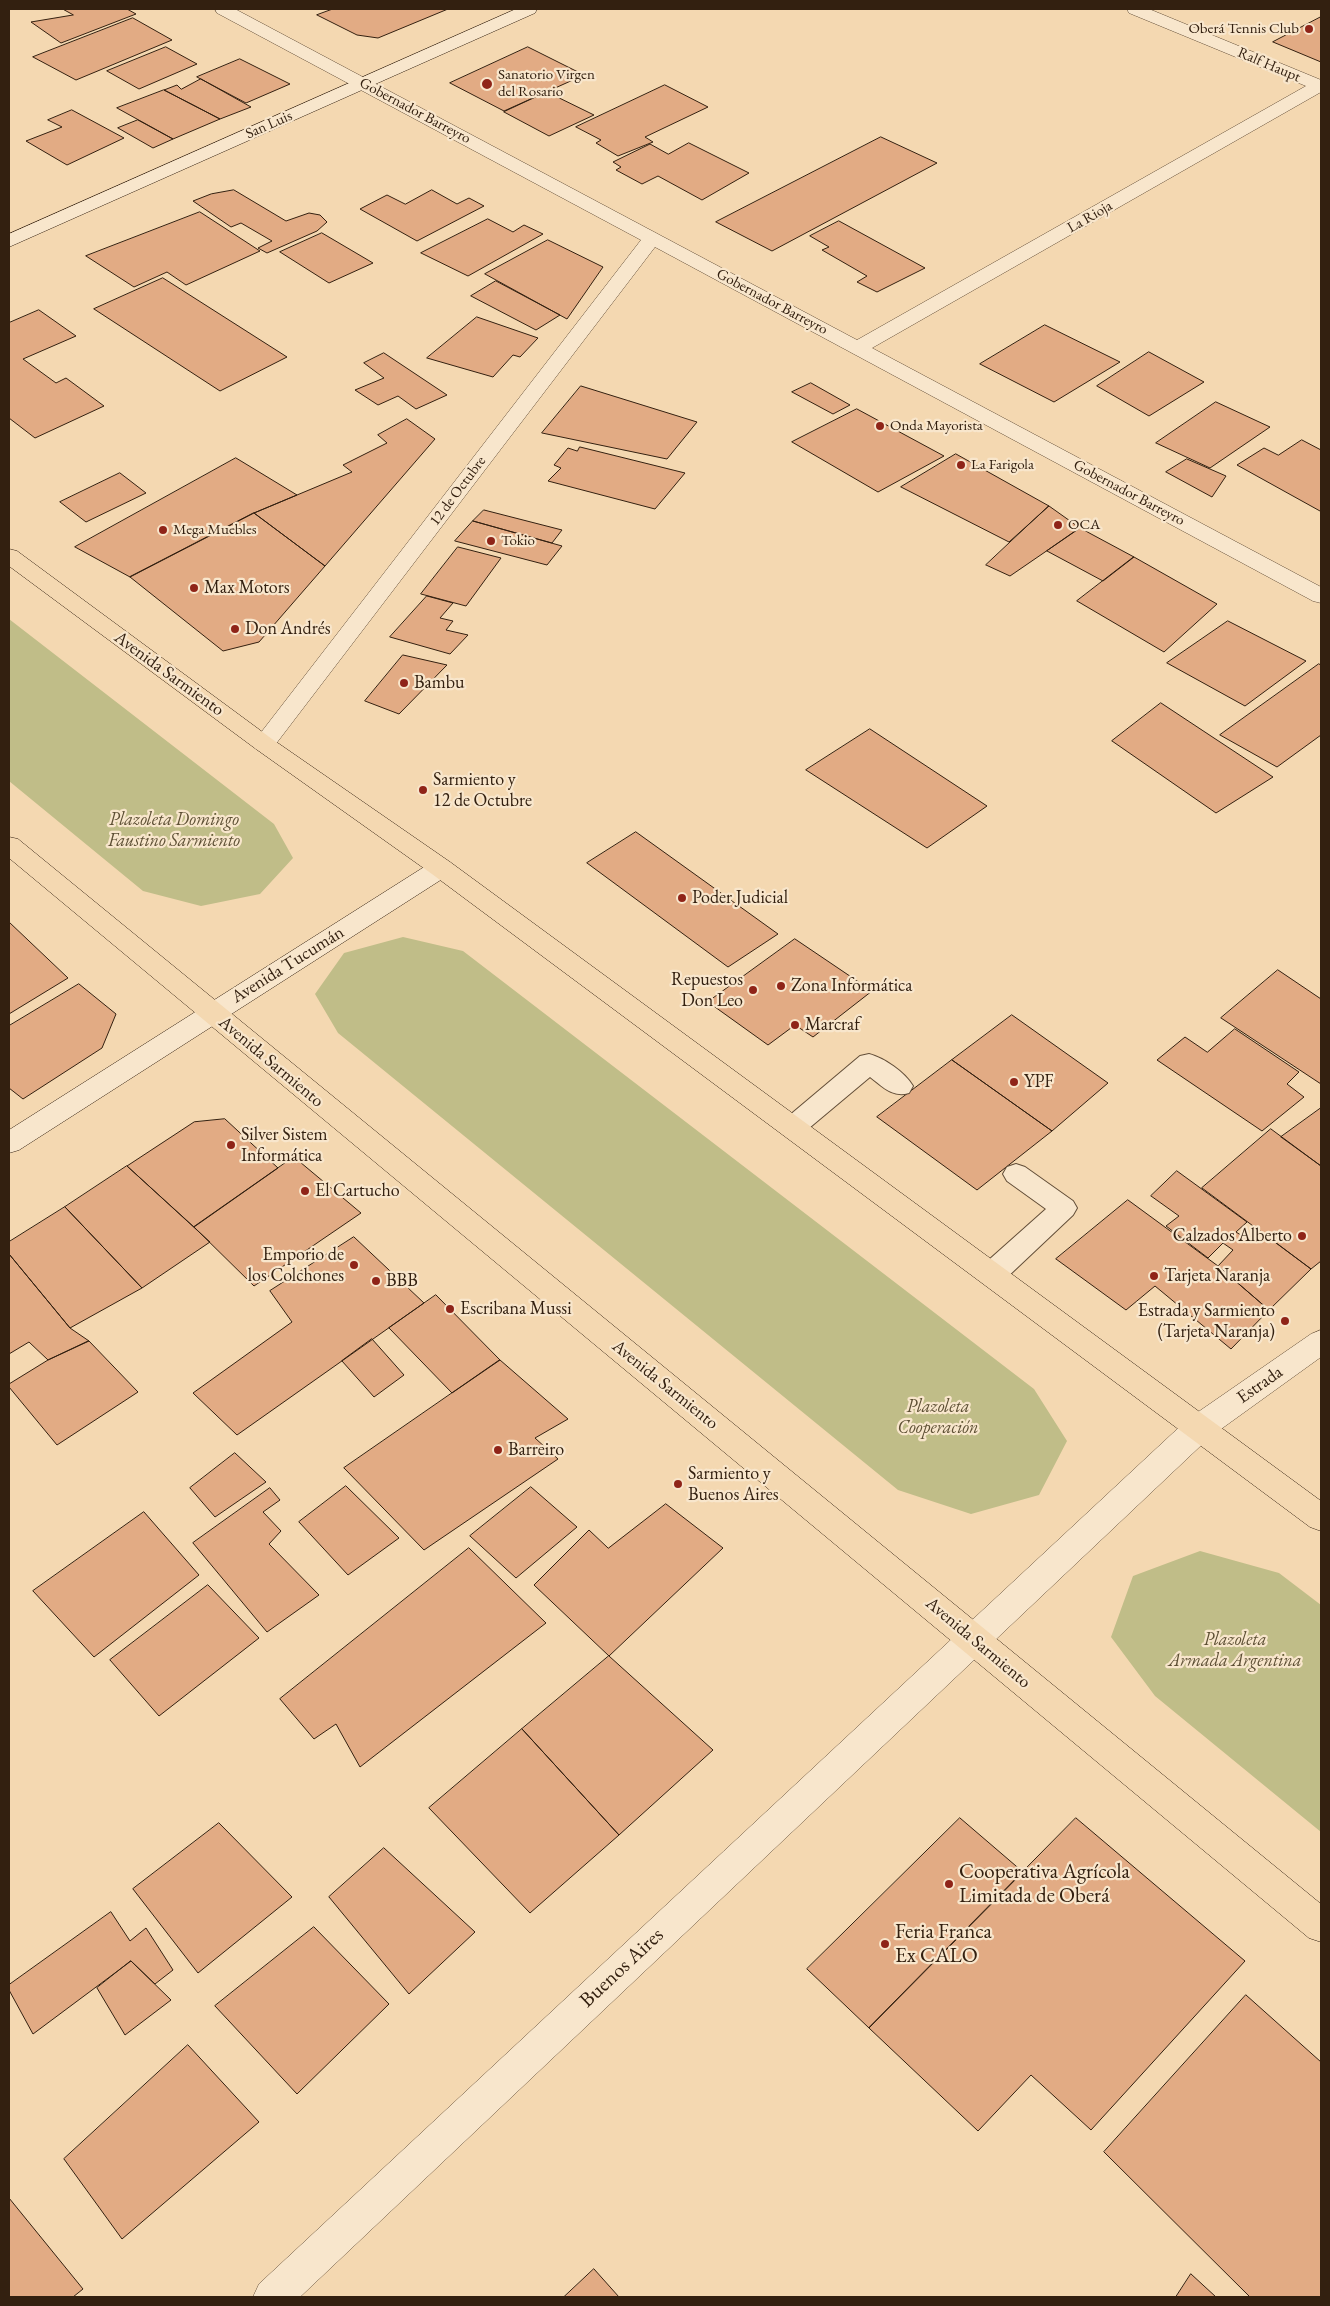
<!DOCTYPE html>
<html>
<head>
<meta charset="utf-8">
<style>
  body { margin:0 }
  #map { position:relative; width:1330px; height:2306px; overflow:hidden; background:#f4d8b1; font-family:"EB Garamond",serif }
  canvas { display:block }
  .frame { position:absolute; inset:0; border:10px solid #332010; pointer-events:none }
</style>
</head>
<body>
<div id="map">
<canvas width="1330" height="2306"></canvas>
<div class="frame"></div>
</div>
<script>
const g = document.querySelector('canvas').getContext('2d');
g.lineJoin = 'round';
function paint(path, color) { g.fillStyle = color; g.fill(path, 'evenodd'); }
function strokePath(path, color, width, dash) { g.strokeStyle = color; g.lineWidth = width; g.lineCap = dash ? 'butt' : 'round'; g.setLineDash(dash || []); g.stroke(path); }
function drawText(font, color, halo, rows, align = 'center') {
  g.font = font + ' "EB Garamond",serif'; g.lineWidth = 4.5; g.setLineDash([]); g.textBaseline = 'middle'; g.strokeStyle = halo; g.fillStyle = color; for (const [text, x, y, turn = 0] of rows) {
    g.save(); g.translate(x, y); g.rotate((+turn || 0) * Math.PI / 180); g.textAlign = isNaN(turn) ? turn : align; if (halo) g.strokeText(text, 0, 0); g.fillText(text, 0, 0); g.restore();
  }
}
const green = new Path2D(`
  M9,619l265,205 19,34 -33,36 -59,12 -58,-15 -134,-110z
  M403,937l60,14 571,438 33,52 -28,54 -68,19 -73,-24 -560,-457 -23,-39 29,-41z
  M1200,1551l79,22 42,32v227l-166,-136 -44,-59 22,-61z`);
const building = new Path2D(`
  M63,9h64l9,5 -75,29 -30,-21 42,-7z
  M333,9h115l-70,29 -21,-3 -40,-20z
  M1321,17v45l-48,-20z
  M133,18l39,22 -96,40 -43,-23z
  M166,47l31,17 -58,25 -32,-18z
  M528,47l56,28 -80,36 -54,-28z
  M240,59l50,25 -44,19 -49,-26z
  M201,79l50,28 -31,12 -56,-29 13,-5 4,4z
  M665,85l43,22 -63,30 8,5 -35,14 -22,-13 5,-3 -25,-13z
  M164,90l56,29 -47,20 -56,-31z
  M547,92l47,23 -45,21 -45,-24z
  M72,110l52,28 -57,27 -41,-24 36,-14 -14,-7z
  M138,120l35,19 -20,9 -35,-20z
  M881,137l56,26 -165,88 -56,-29z
  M689,143l60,30 -47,27 -44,-24 -16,8 -26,-14 5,-3 -8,-5 37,-18 18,10z
  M234,190l52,31 23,-8 11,2 7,7 -10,9 -50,22 -9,-5 14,-7 -31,-18 -10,4 -38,-26 18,-7z
  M432,190l25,14 12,-6 15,8 -67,35 -57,-32 27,-14 18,9z
  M200,212l60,39 -74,34 -19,-13 -33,15 -48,-31z
  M488,219l25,13 11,-7 19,9 -75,42 -47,-23z
  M839,221l86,47 -48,24 -20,-10 10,-6 -45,-26 7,-3 -19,-11z
  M322,233l51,30 -44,20 -49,-31z
  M548,240l55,27 -36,52 -82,-45z
  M163,278l124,79 -67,34 -126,-82z
  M496,281l64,34 -24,15 -65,-34z
  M39,310l37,26 -53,23 33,24 10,-5 38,28 -69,32 -26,-20v-95z
  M477,317l61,21 -18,19 -7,-2 -20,22 -66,-19z
  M1045,325l75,37 -66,40 -74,-38z
  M1149,352l55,30 -55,34 -52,-30z
  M384,353l63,42 -31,14 -18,-13 -20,9 -23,-15 29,-12 -20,-15z
  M811,383l39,22 -17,9 -41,-22z
  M581,386l116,36 -30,37 -125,-26z
  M1216,402l54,25 -60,41 -54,-25z
  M857,409l87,47 -66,36 -86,-50z
  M407,419l28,20 -110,127 -71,-53 98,-41 -9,-7 44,-22 -9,-8z
  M1302,440l19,10v60l-1,1 -83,-46 27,-17 14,7z
  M580,447l105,26 -30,36 -107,-28 13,-13 -7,-3 14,-17 9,3z
  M956,454l93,52 -40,36 -108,-55z
  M236,458l61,37 -43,18 -124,64 -55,-30z
  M1187,459l39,17 -14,21 -46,-25z
  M120,473l26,20 -60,29 -26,-20z
  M1049,506l31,22 -70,48 -24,-11z
  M484,510l78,20 -10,13 -79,-22z
  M254,513l71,53 -66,76 -36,9 -93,-74z
  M473,521l89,25 -15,19 -92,-24z
  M1080,528l54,29 -31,24 -56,-30z
  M458,547l43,11 -35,48 -45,-12z
  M1134,557l83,47 -53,48 -87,-51z
  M427,596l26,7 -13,15 13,3 -7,9 22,5 -18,19 -60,-17z
  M1228,621l78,40 -61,45 -78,-43z
  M403,655l44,10 -48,49 -34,-13z
  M1319,664l2,1v70l-44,32 -57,-32z
  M1161,703l112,74 -57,36 -104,-72z
  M870,729l117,77 -60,42 -121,-78z
  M636,832l142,102 -50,33 -141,-104z
  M9,922l59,56 -59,36z
  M795,939l77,52 -59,46 -18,-12 -27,20 -60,-43z
  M1278,970l43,29v85l-100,-66z
  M79,984l37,30 -14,34 -79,51 -14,-11v-62z
  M1012,1015l96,68 -56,48 -100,-71z
  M1235,1029l64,43 -12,12 17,13 -42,34 -105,-71 28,-23 22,15z
  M952,1060l100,71 -75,59 -100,-73z
  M1321,1108v58l-40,-29z
  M225,1119l53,49 -84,59 -67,-61 67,-44z
  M1271,1129l50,37v95l-10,8 -109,-81z
  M294,1157l67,56 -107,73 -60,-59z
  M127,1166l83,76 -68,46 -77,-81z
  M1177,1171l70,51 -11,10 11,7 12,-9 52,39 -42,41 -51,-44 15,-16 -10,-7 -15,15 -42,-32 13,-10 -28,-20z
  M1128,1200l90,66 51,44 -38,39 -76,-63 -29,24 -70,-51z
  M65,1207l77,81 -72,40 -61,-74v-12z
  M354,1237l70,66 -187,132 -44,-42 99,-71 -22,-31z
  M9,1254l61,74 19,13 -41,19 -19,-18 -20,12z
  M436,1295l64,65 -48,33 -63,-65z
  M372,1339l32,36 -30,22 -32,-36z
  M89,1341l49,51 -81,53 -48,-58v-3l39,-24z
  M500,1360l68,59 -33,19 23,21 -134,91 -80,-82z
  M235,1453l31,29 -51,35 -25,-29z
  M346,1486l53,52 -51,37 -49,-53z
  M531,1487l46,40 -61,51 -46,-42z
  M270,1488l10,12 -17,12 18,19 -12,13 50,51 -52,37 -74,-89z
  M666,1504l57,44 -114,108 -75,-71 55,-55 19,18z
  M144,1512l55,63 -105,82 -61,-66z
  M469,1548l77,75 -186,144 -24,-43 -22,15 -34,-40z
  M208,1585l51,53 -100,78 -49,-56z
  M609,1656l104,94 -94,85 -97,-106z
  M522,1729l97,106 -89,78 -101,-105z
  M960,1818l63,54 -154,156 -62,-59z
  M1076,1818l169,143 -154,169 -60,-55 -53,56 -109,-103z
  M219,1823l73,74 -94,76 -65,-84z
  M384,1848l91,84 -66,62 -80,-97z
  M111,1912l19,29 16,-13 27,42 -18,14 -24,-23 -98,73 -24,-44v-5z
  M314,1927l75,77 -92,90 -82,-88z
  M131,1961l40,39 -46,35 -28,-47z
  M1246,1995l75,67v235h-71l-146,-145z
  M188,2045l71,77 -137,117 -58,-80z
  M9,2198l74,91 -10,8h-64z
  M594,2269l25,28h-55z
  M1191,2274l25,23h-40z`);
const service = new Path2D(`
  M869,1054c15,4 36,18 44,32l-4,7c-17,5 -27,-7 -39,-16l-68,57 -9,3 -9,-3 -4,-7 4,-7 76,-64z
  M1016,1164l9,3 48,34 4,7 -4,7 -71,67 -10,3 -10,-3 -4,-8 4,-8 64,-57 -39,-28 -4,-7 4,-7z`);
const minor = new Path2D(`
  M215,9h20l622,331 449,-254 -177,-73 -2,-4h22l172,71v12l-449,256 449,239v16l-8,-2 -658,-354 -383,502 -8,3 -8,-3 -4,-5 4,-5 385,-499 -424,-227z
  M1321,1330v27l-111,80 -910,860h-47l6,-13 929,-865 123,-85z`);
const secondary = new Path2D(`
  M516,9h21l-2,4 -526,234v-13z
  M441,860l9,2 3,6 -3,6 -431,276 -10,3v-23l423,-268z`);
const primary = new Path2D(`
  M9,549l8,2 255,188 178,123 871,639v30l-11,-4 -878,-653 -176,-125 -247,-183z
  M9,837l9,2 1303,1065v38l-12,-4 -1300,-1080z`);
const markers = [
  [1309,29,5,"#8f2418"],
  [487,84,6,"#8f2418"],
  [880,426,5,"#8f2418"],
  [961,465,5,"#8f2418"],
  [1058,525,5,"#8f2418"],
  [163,530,5,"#8f2418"],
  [491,541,5,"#8f2418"],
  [194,588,5,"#8f2418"],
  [235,629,5,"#8f2418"],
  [404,683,5,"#8f2418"],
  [423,790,5,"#8f2418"],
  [682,898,5,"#8f2418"],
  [781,986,5,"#8f2418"],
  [753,990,5,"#8f2418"],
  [795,1025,5,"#8f2418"],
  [1014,1082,5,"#8f2418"],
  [231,1145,5,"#8f2418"],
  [305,1191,5,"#8f2418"],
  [1302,1236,5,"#8f2418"],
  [354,1265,5,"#8f2418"],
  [1154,1276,5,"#8f2418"],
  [376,1281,5,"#8f2418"],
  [450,1309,5,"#8f2418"],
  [1285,1321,5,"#8f2418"],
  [498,1450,5,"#8f2418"],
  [678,1484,5,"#8f2418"],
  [949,1884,5,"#8f2418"],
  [885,1944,5,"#8f2418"]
];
const farPoinames = [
  ["Oberá Tennis Club",1299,29,"right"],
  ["Sanatorio Virgen",498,75],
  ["del Rosario",498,92],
  ["Onda Mayorista",890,426],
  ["La Farigola",971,465],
  ["OCA",1068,525],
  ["Mega Muebles",173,530],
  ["Tokio",501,541]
];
const farStreetnames = [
  ["Ralf Haupt",1269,65,23],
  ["Gobernador Barreyro",415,111,28],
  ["San Luis",269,125,-24],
  ["La Rioja",1090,217,-30],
  ["Gobernador Barreyro",772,302,28],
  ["12 de Octubre",458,491,-53],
  ["Gobernador Barreyro",1129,493,28]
];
const poiNames = [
  ["Max Motors",204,588],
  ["Don Andrés",245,629],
  ["Bambu",414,683],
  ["Sarmiento y",433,780],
  ["12 de Octubre",433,801],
  ["Poder Judicial",692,898],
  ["Repuestos",743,980,"right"],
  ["Don Leo",743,1001,"right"],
  ["Zona Informática",791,986],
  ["Marcraf",805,1025],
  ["YPF",1024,1082],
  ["Silver Sistem",241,1135],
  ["Informática",241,1156],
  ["El Cartucho",315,1191],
  ["Calzados Alberto",1292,1236,"right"],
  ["Emporio de",344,1255,"right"],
  ["los Colchones",344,1276,"right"],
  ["Tarjeta Naranja",1164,1276],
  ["BBB",386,1281],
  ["Escribana Mussi",460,1309],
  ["Estrada y Sarmiento",1275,1311,"right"],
  ["(Tarjeta Naranja)",1275,1332,"right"],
  ["Barreiro",508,1450],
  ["Sarmiento y",688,1474],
  ["Buenos Aires",688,1495]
];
const streetNames = [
  ["Avenida Sarmiento",169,674,36],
  ["Avenida Tucumán",288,965,-32],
  ["Avenida Sarmiento",271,1062,40],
  ["Avenida Sarmiento",665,1385,39],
  ["Estrada",1260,1385,-35],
  ["Avenida Sarmiento",978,1643,40]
];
const parkNames = [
  ["Plazoleta Domingo",174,820],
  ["Faustino Sarmiento",174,841],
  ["Plazoleta",938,1407],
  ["Cooperación",938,1428],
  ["Plazoleta",1235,1640],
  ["Armada Argentina",1235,1661]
];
const nearPoinames = [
  ["Cooperativa Agrícola",959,1872],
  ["Limitada de Oberá",959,1896],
  ["Feria Franca",895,1932],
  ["Ex CALO",895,1956]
];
const nearStreetnames = [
  ["Buenos Aires",622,1968,-43]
];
paint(green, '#c0bd88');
paint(building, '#e2ab84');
strokePath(building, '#332010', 1);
strokePath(service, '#634e38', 2);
strokePath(minor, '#634e38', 1);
strokePath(secondary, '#332010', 1);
strokePath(primary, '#332010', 1);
paint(service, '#f8e6cc');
paint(minor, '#f8e6cc');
paint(secondary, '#f8e6cc');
paint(primary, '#f4d8b1');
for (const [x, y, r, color] of markers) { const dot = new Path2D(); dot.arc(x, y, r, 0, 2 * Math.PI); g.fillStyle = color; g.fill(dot); strokePath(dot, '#f8e6cc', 2); }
drawText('15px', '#332010', '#f8e6cc', farPoinames, 'left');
drawText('15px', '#332010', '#f8e6cc', farStreetnames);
drawText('18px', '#332010', '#f8e6cc', poiNames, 'left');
drawText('18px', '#332010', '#f8e6cc', streetNames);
drawText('italic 18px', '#5d4f34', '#f8e6cc', parkNames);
drawText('21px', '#332010', '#f8e6cc', nearPoinames, 'left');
drawText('21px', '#332010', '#f8e6cc', nearStreetnames);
</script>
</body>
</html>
